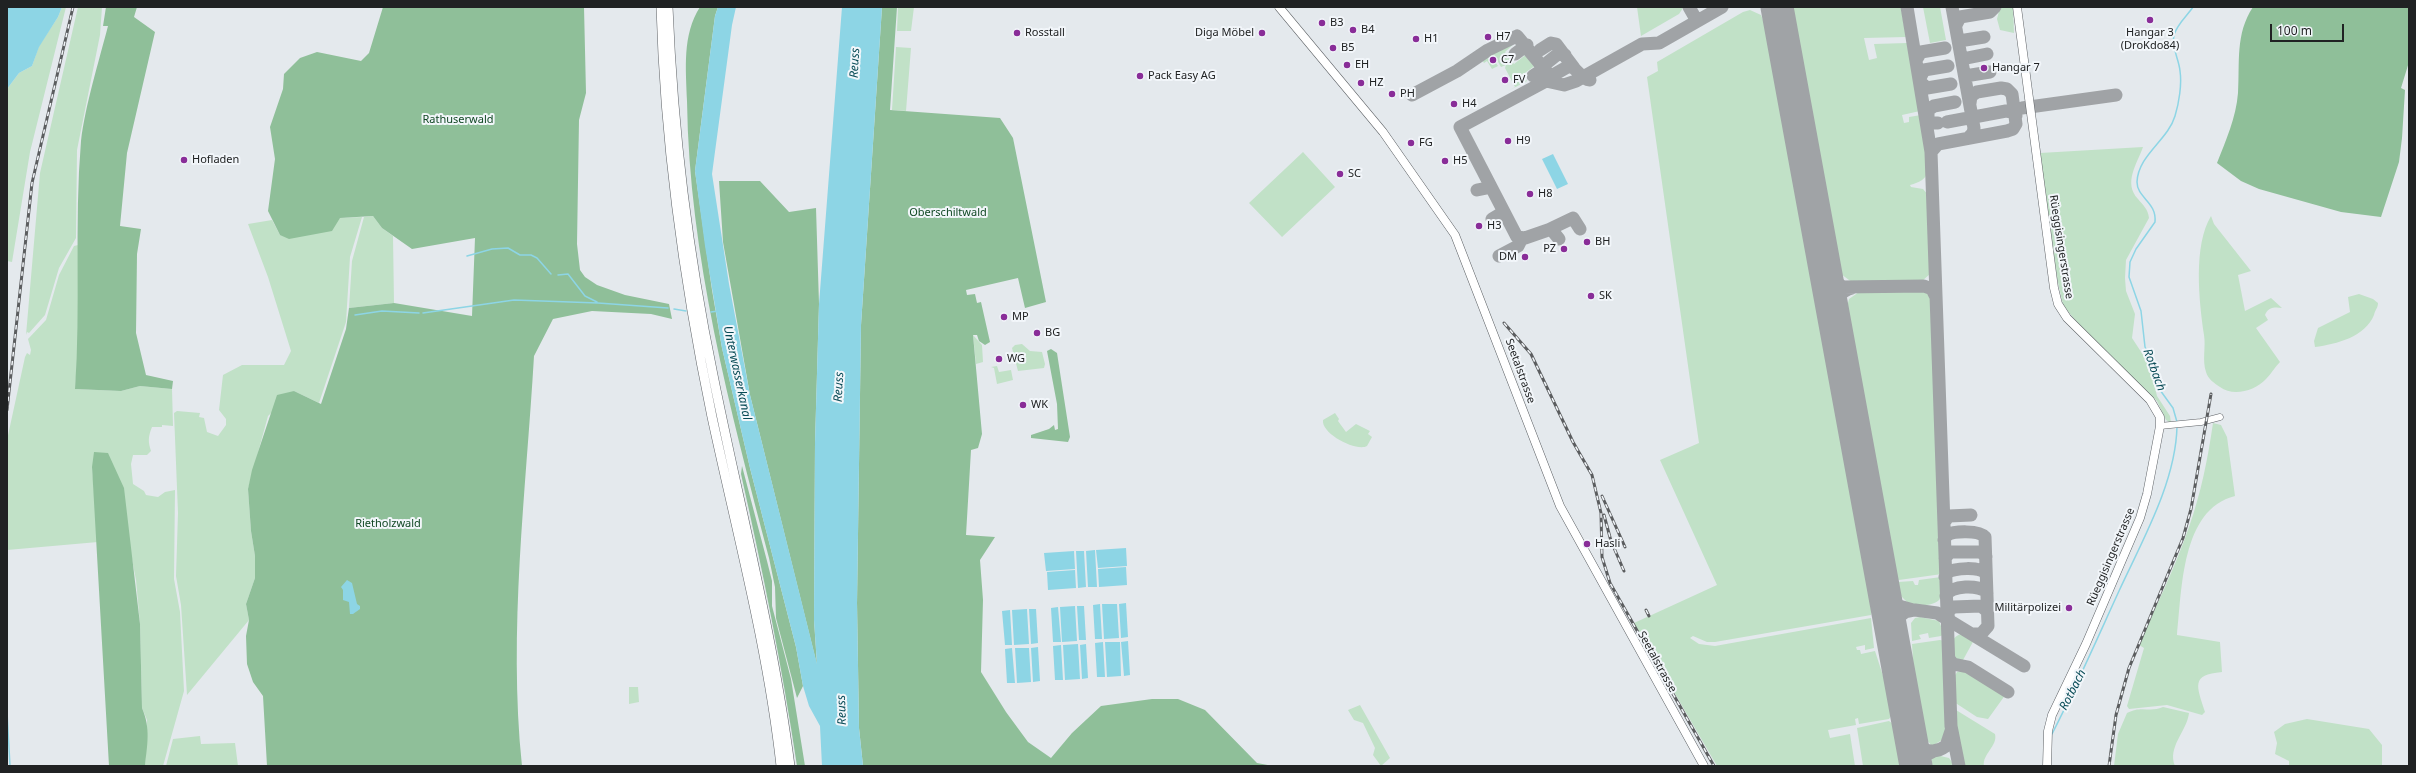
<!DOCTYPE html>
<html>
<head>
<meta charset="utf-8">
<style>
  body { margin:0 }
  #map { position:relative; width:2416px; height:773px; overflow:hidden; background:#e4e9ed; font-family:"Noto Sans",sans-serif }
  canvas { display:block }
  .frame { position:absolute; inset:0; border:8px solid #202223; pointer-events:none }
  .scale { position:absolute; left:2270px; top:24px; width:74px; height:18px; box-sizing:border-box; border:2px solid #202223; border-top:0; padding-left:5px; font-size:12px; line-height:14px; white-space:nowrap; color:#202223; -webkit-text-stroke:3px #f2f6fa; paint-order:stroke }
</style>
</head>
<body>
<div id="map">
<canvas width="2416" height="773"></canvas>
<div class="frame"></div>
<div class="scale">100 m</div>
</div>
<script>
const g = document.querySelector('canvas').getContext('2d');
g.lineJoin = 'round';
function paint(path, color) { g.fillStyle = color; g.fill(path, 'evenodd'); }
function strokePath(path, color, width, dash) { g.strokeStyle = color; g.lineWidth = width; g.lineCap = dash ? 'butt' : 'round'; g.setLineDash(dash || []); g.stroke(path); }
function drawText(font, color, halo, rows, align = 'center') {
  g.font = font + ' "Noto Sans",sans-serif'; g.lineWidth = 4; g.setLineDash([]); g.textBaseline = 'middle'; g.strokeStyle = halo; g.fillStyle = color; for (const [text, x, y, turn = 0] of rows) {
    g.save(); g.translate(x, y); g.rotate((+turn || 0) * Math.PI / 180); g.textAlign = isNaN(turn) ? turn : align; if (halo) g.strokeText(text, 0, 0); g.fillText(text, 0, 0); g.restore();
  }
}
const green = new Path2D(`
  M62,7h4l-36,145 -18,110 -5,-1v-172l12,-16 13,-7 7,-20 19,-29z
  M78,7h24l-2,28 -23,115 -1,88 -17,30 -14,47 -16,18 -2,-1 -1,3 14,-162z
  M898,7h16l-3,24h-14z
  M1637,7h46v1l-4,6 -38,22z
  M1792,7h109l5,30 -42,1 5,22 8,-2 -3,-14 33,-1 13,68 -18,4 2,8 5,-1v-5l12,-2 8,54c-3,11 -9,13 -19,16l1,2 12,2 6,7 2,73 -1,5 -8,7 -69,2 -12,-9z
  M1923,7h17l6,33 -16,3z
  M2000,7h13l1,26 -14,-3 -3,-11z
  M1750,10l11,5 4,10 107,582 -1,8 -156,27h-8l-14,-6 -3,2 9,6 16,2 156,-28 3,30 -9,2v-5l-9,2 1,3h3l1,4 14,-3 10,31 6,34 -2,3 -30,5 -1,-6 -3,1 1,6 -28,5 2,8 20,-4 5,32h-138l-83,-143 83,-38 -57,-125 39,-17 -52,-366 11,-6 -1,-9 86,-50z
  M1518,40l-13,12 9,12 14,-11 8,12 -14,10 5,6 -19,10 7,-4 -10,-19 1,-3 -5,2 -7,-12 -6,3 4,7 4,-2 2,3 -6,3 -5,-8 -3,2 -2,-3z
  M896,47l15,1 -5,63 -14,-1z
  M2143,147c-6,17 -20,36 -5,52 5,6 10,10 11,19l-23,42 -1,18 1,13 9,23 -3,24 17,26 8,32 13,20 1,7 -5,-3 -9,-19 -74,-71 -20,-25 -6,-27 -17,-125z
  M1303,152l32,35 -53,50 -33,-34z
  M373,216l9,12 11,8 1,67 -45,5 3,-47 12,-44z
  M2211,216l3,8 37,47 -13,4 7,36 26,-13 11,10c-7,-1 -14,-1 -17,7l3,5 -12,8 24,34c-5,5 -9,12 -14,17 -11,12 -33,18 -46,8 -6,-4 -12,-8 -14,-15 -4,-12 0,-25 -2,-37 -5,-34 -11,-89 7,-119z
  M362,217l-12,40 -4,65 -27,81 -25,-12 -26,25 -20,73 3,42 4,25v22l-9,26 3,16 -62,75 -6,-90 -5,-29 2,-63 -4,-100 3,-2 23,2 -1,4 5,1 3,14 11,4 8,-11v-6l-7,-9 4,-35 19,-10h42l7,-14 -23,-74 -20,-53 24,-4 8,15 60,-17z
  M78,245v106l-3,38 46,2 19,-5 32,3 1,37 -11,-1v2h-10c-4,10 -4,15 -1,24l-4,4h-14l-2,9 2,20 11,7 2,4 12,2 7,-5 10,-2 -1,89 6,33 4,79 -21,75h-18l2,-46 -5,-12 -2,-84 -4,-44 -5,-26 -39,-87 6,75 -91,8v-110l18,-83 2,-4 3,2 1,-5 -3,-11 18,-19 13,-45 15,-29z
  M1920,290l8,4 5,10 9,270 -43,6 -3,-1 -49,-272 2,-8 10,-7z
  M2359,294l14,5 5,4c0,5 -3,7 -4,12 -9,22 -37,29 -59,32l-1,-6 4,-13 32,-16 -2,-15z
  M973,335l9,10 1,17 -7,2z
  M1022,344l8,7 12,1 3,12 -1,4 -26,3 -6,-23 3,-3z
  M997,366l2,6 12,-2 2,10 -16,4 -3,-16 -3,-1z
  M1335,413l4,6 -1,2 8,11 10,-8 14,7 -2,3 4,3 -5,9c-10,6 -46,-12 -44,-26z
  M2213,423l8,2 6,12 8,59c-54,13 -53,95 -58,139l43,7 2,30c-32,3 -25,14 -17,40l-3,3 -35,-10 -38,4 -2,-3 17,-58 -5,-3c17,-39 36,-77 50,-118 12,-34 19,-69 24,-104z
  M1941,577c9,28 -12,31 -33,26l-9,-9 -1,-12 15,-1 2,4h3l1,-5z
  M1920,617l19,4 5,13 -3,2 -12,2 -1,-5 -9,2 2,4 -9,2 -1,-18 4,-5z
  M1961,634l5,1 8,5 -11,20 -6,2 -4,-4c-1,-10 -4,-20 8,-24z
  M1940,640l4,1 3,88 -5,11 -10,6 -7,-8 -11,-63 -2,-31z
  M1964,670l42,24 -18,25 -11,-2 -23,-15 -1,-23 4,-7z
  M629,687h9l1,15 -10,2z
  M1360,705l30,53 -9,8 -8,-11 2,-7 -12,-25 -9,-3 -6,-10z
  M2163,707l26,6c-2,18 -22,34 -14,53h-61l4,-32 9,-21c15,-8 22,0 36,-6z
  M1956,710l39,24c3,12 -13,20 -11,32h-21l-8,-34 -1,-20z
  M2307,719l62,10 13,16v21h-93v-5l-14,-7 2,-11 -3,-11 11,-8z
  M1889,721l4,3 7,42h-37l-6,-38z
  M200,736l1,8 34,-1 3,23h-72l7,-27z
  M1936,755l13,3 6,8h-25l2,-7z`);
const forest = new Path2D(`
  M106,7h31l-3,10 21,15 -28,121 -7,73 21,3 -4,25 -1,79 10,42 27,6 -1,8 -32,-3 -19,5 -46,-2c6,-82 -1,-165 6,-248 4,-35 18,-80 27,-115h-5z
  M383,7h201l2,86 -7,27 -2,124 3,26 5,7 12,8 28,10 44,9 3,15 -21,-5 -59,-3 -39,8 -19,37c-8,136 -26,274 -12,410h-255l-4,-70 -10,-14 -6,-18 -1,-28 3,-16 -3,-16 9,-26v-22l-4,-25 -3,-42 4,-19 25,-75 17,-4 27,13 25,-75 3,-21 45,-5 78,13 3,-78 -63,11 -30,-21 -9,-12 -33,2 -8,13 -43,8 -9,-4 -12,-24 7,-52 -5,-32 13,-38 1,-15 16,-16 17,-6 44,9 8,-8z
  M700,7h18l-3,9 -20,155 17,119 10,58 28,120 46,179 7,39 -6,12 -21,-80 -1,-31 -6,-29c-39,-149 -80,-302 -82,-457 -1,-32 -5,-66 13,-94z
  M882,7h15l-7,103 110,8 13,20 33,164 -21,6 -7,-30 -52,12 1,5 8,-1 2,9 4,-1 9,40 -5,3 -6,-4 -2,-6h-4l9,99 -4,14 -7,2 -5,85 29,2 -15,23 3,40 -2,72 25,40 22,30 23,16 21,-25 29,-27 51,-7h26l27,11 52,53 16,3h-410l-4,-38 -2,-125 4,-278z
  M2253,7h156v55l-8,26 4,2 -3,48 -3,24 -18,55 -40,-5 -82,-23 -18,-8 -24,-18c9,-23 19,-45 21,-70 2,-30 -3,-59 15,-86z
  M719,181h41l29,31 27,-4 3,96 -4,139 -1,177 3,45 -67,-270 -27,-153z
  M1051,349l6,4 13,84 -2,5 -37,-4v-3l18,-6 5,-4 1,5 3,-1 -1,-25 -10,-53z
  M94,452l14,1 16,35 16,136 2,84c9,21 5,37 3,58h-36l-17,-299z
  M742,466l25,95 5,20v25l19,73 14,87h-8c-15,-100 -34,-194 -56,-292z`);
const water = new Path2D(`
  M7,7h55l-4,10 -19,30 -7,19 -13,7 -12,16z
  M718,7h18l-4,18 -20,149 17,110 21,111 67,269 -3,-44 1,-177 4,-139 23,-297h40l-21,318 -4,278 2,125 4,38h-41l-2,-40 -11,-20 -6,-20 -7,-39 -46,-179 -28,-120 -17,-102 -10,-75 20,-155z
  M1553,154l15,30 -11,5 -15,-30z
  M1126,548l1,18 -29,2 -2,-18z
  M1095,550l2,37h-9l-2,-36z
  M1074,551l1,18 -29,2 -2,-18z
  M1076,551h8l2,36 -8,1z
  M1126,567l1,18 -28,2 -1,-18z
  M1075,570l1,18 -28,2 -1,-18z
  M347,580l5,3 5,21 3,2v3l-7,5h-3l-1,-12 -6,-2v-10l-2,-3z
  M1126,603l2,34 -7,1 -2,-34z
  M1100,604l2,35h-7l-2,-34z
  M1102,604h15l2,34 -15,1z
  M1075,606l2,35 -15,1 -2,-35z
  M1077,606h7l2,34h-7z
  M1058,607l3,35h-8l-2,-34z
  M1027,609l2,35 -15,1 -2,-35z
  M1029,609h7l2,34 -7,1z
  M1010,610l2,35h-7l-3,-34z
  M1128,641l2,34 -6,1 -3,-34z
  M1103,642l2,35h-8l-2,-34z
  M1105,642h15l1,34 -14,1z
  M1078,644l2,35 -15,1 -2,-35z
  M1086,644l2,34 -6,1 -2,-34z
  M1061,645l2,35h-8l-2,-34z
  M1038,647l2,34 -7,1 -2,-34z
  M1012,648l3,35h-8l-2,-34z
  M1015,648h14l2,34 -14,1z`);
const stream = new Path2D(`
  M467,256l25,-7 16,-1 12,7h11l6,3 14,16
  M558,275l10,-1 17,22 12,6
  M674,309l12,2
  M711,312l7,-1
  M423,313l91,-13 84,3 70,5
  M355,315l27,-4 37,2
  M2177,422l-4,-14 -13,-18 -7,-28 -8,-15 -4,-36 -12,-34 1,-15 6,-13 19,-27c2,-20 -18,-24 -18,-40 1,-27 31,-42 38,-66 4,-13 7,-32 5,-45 -1,-12 -9,-24 -6,-36 3,-11 13,-19 19,-28
  M7,712l3,54
  M2052,734c24,-47 45,-95 67,-143 23,-50 57,-109 58,-165`);
const taxiway = new Path2D(`
  M1689,7l8,14
  M1907,7l24,145 20,574 8,40
  M1952,7l22,121 -1,5 -5,5
  M1956,25l4,-8 30,-5 5,-5
  M1959,41l25,-4
  M1540,50l11,-7 5,1 18,24
  M1515,54l12,-9
  M1962,59l25,-5
  M1916,60l5,-8 24,-4
  M1548,62l10,-8 7,1
  M1555,74l14,-8c9,2 11,13 21,14
  M1533,76l12,-8
  M1965,76l25,-4
  M1920,78l4,-8 24,-4
  M1920,82l7,6 24,-4
  M1412,95l45,-24 31,-21 29,-14 39,47
  M2015,113l2,-4 5,-1 94,-13
  M1947,122l59,-11 6,1 4,4
  M1938,123h-6l-4,-4v-9l6,-4 21,-4
  M1931,152l7,-8 69,-13 6,-2 3,-5 -4,-30 -5,-5 -6,-1 -24,4 -6,4 -1,7
  M1477,190l10,-2 2,-4
  M1492,219l10,-6v-4
  M1550,229l23,-11 7,11
  M1559,239l-8,-10 -26,9 -8,-1 -57,-110 86,-46 18,4 12,-4 66,-37 17,-1 63,-36
  M1499,256l19,-10 2,-4
  M1823,261l7,17 13,9 81,-1 8,3 4,8
  M1833,313c1,-12 7,-22 19,-25
  M1944,522l5,-6 22,-1
  M1944,540l3,-5c7,-4 32,-5 38,2l3,89 -7,8h-9
  M1945,558l5,-6h31l5,5
  M1945,577l2,-4c7,-5 33,-7 39,1
  M1883,590l9,14 21,6
  M1946,596c3,-11 35,-12 41,-3
  M1949,619l-2,-6 6,-6 28,-1 6,5
  M1891,633l5,-14 9,-7 10,-2 22,3 87,53
  M1949,659l4,5 15,3 40,25
  M1909,732c6,16 22,25 37,14l5,-15
  M1918,766l6,-10 10,-5`);
const runway = new Path2D(`
  M1777,7l139,759`);
const minor = new Path2D(`
  M2160,426l41,-4 19,-5`);
const major = new Path2D(`
  M1279,7l104,125 72,103 105,271 144,260
  M2017,7l37,281 4,16 9,14 83,82 10,17v9l-13,68 -7,24 -54,126 -34,71 -4,16 -1,35`);
const highway = new Path2D(`
  M661,7c4,138 23,275 51,410 25,116 56,231 69,349
  M668,7c5,124 20,247 45,368 26,130 60,259 77,391`);
const rail = new Path2D(`
  M1504,323l27,31 42,88 19,33 9,38 1,44 8,26 104,183
  M7,410l25,-227 41,-176
  M1602,496l23,51
  M1604,515l7,26 13,30
  M1646,610l3,6
  M2109,766l7,-51 13,-47 54,-130 8,-29 20,-115`);
const markers = [
  [2150,20,4,"#892d98"],
  [1322,23,4,"#892d98"],
  [1353,30,4,"#892d98"],
  [1017,33,4,"#892d98"],
  [1262,33,4,"#892d98"],
  [1488,37,4,"#892d98"],
  [1416,39,4,"#892d98"],
  [1333,48,4,"#892d98"],
  [1493,60,4,"#892d98"],
  [1347,65,4,"#892d98"],
  [1984,68,4,"#892d98"],
  [1140,76,4,"#892d98"],
  [1505,80,4,"#892d98"],
  [1361,83,4,"#892d98"],
  [1392,94,4,"#892d98"],
  [1454,104,4,"#892d98"],
  [1508,141,4,"#892d98"],
  [1411,143,4,"#892d98"],
  [184,160,4,"#892d98"],
  [1445,161,4,"#892d98"],
  [1340,174,4,"#892d98"],
  [1530,194,4,"#892d98"],
  [1479,226,4,"#892d98"],
  [1587,242,4,"#892d98"],
  [1564,249,4,"#892d98"],
  [1525,257,4,"#892d98"],
  [1591,296,4,"#892d98"],
  [1004,317,4,"#892d98"],
  [1037,333,4,"#892d98"],
  [999,359,4,"#892d98"],
  [1023,405,4,"#892d98"],
  [1587,544,4,"#892d98"],
  [2069,608,4,"#892d98"]
];
const poiNames = [
  ["B3",1330,23],
  ["B4",1361,30],
  ["Rosstall",1025,33],
  ["Diga Möbel",1254,33,"right"],
  ["Hangar 3",2150,33,"center"],
  ["(DroKdo84)",2150,46,"center"],
  ["H7",1496,37],
  ["H1",1424,39],
  ["B5",1341,48],
  ["C7",1501,60],
  ["EH",1355,65],
  ["Hangar 7",1992,68],
  ["Pack Easy AG",1148,76],
  ["FV",1513,80],
  ["HZ",1369,83],
  ["PH",1400,94],
  ["H4",1462,104],
  ["H9",1516,141],
  ["FG",1419,143],
  ["Hofladen",192,160],
  ["H5",1453,161],
  ["SC",1348,174],
  ["H8",1538,194],
  ["H3",1487,226],
  ["BH",1595,242],
  ["PZ",1556,249,"right"],
  ["DM",1517,257,"right"],
  ["SK",1599,296],
  ["MP",1012,317],
  ["BG",1045,333],
  ["WG",1007,359],
  ["WK",1031,405],
  ["Hasli",1595,544],
  ["Militärpolizei",2061,608,"right"]
];
const parkNames = [
  ["Rathuserwald",458,120],
  ["Oberschiltwald",948,213],
  ["Rietholzwald",388,524]
];
const streetNames = [
  ["Rüeggisingerstrasse",2061,247,81],
  ["Seetalstrasse",1520,371,70],
  ["Rüeggisingerstrasse",2111,557,-67],
  ["Seetalstrasse",1657,662,61]
];
const waterNames = [
  ["Reuss",855,63,-87],
  ["Rotbach",2154,370,70],
  ["Unterwasserkanal",737,373,78],
  ["Reuss",839,387,-87],
  ["Rotbach",2073,690,-63],
  ["Reuss",842,710,-92]
];
paint(green, '#c1e1c7');
paint(forest, '#8fbf99');
paint(water, '#8dd5e5');
strokePath(stream, '#8dd5e5', 1.5);
strokePath(taxiway, '#a0a3a6', 13);
strokePath(runway, '#a0a3a6', 33);
strokePath(minor, '#5d6165', 7);
strokePath(major, '#5d6165', 9);
strokePath(highway, '#5d6165', 10);
strokePath(minor, '#fff', 6);
strokePath(major, '#fff', 8);
strokePath(highway, '#fff', 9);
strokePath(rail, '#5b5d5f', 3);
strokePath(rail, '#f2f6fa', 1.5, [4.5]);
for (const [x, y, r, color] of markers) { const dot = new Path2D(); dot.arc(x, y, r, 0, 2 * Math.PI); g.fillStyle = color; g.fill(dot); strokePath(dot, '#f2f6fa', 1.5); }
drawText('11px', '#202223', '#f2f6fa', poiNames, 'left');
drawText('11px', '#104723', '#f2f6fa', parkNames);
drawText('11px', '#202223', '#f2f6fa', streetNames);
drawText('italic 12px', '#084b56', '#f2f6fa', waterNames);
</script>
</body>
</html>
